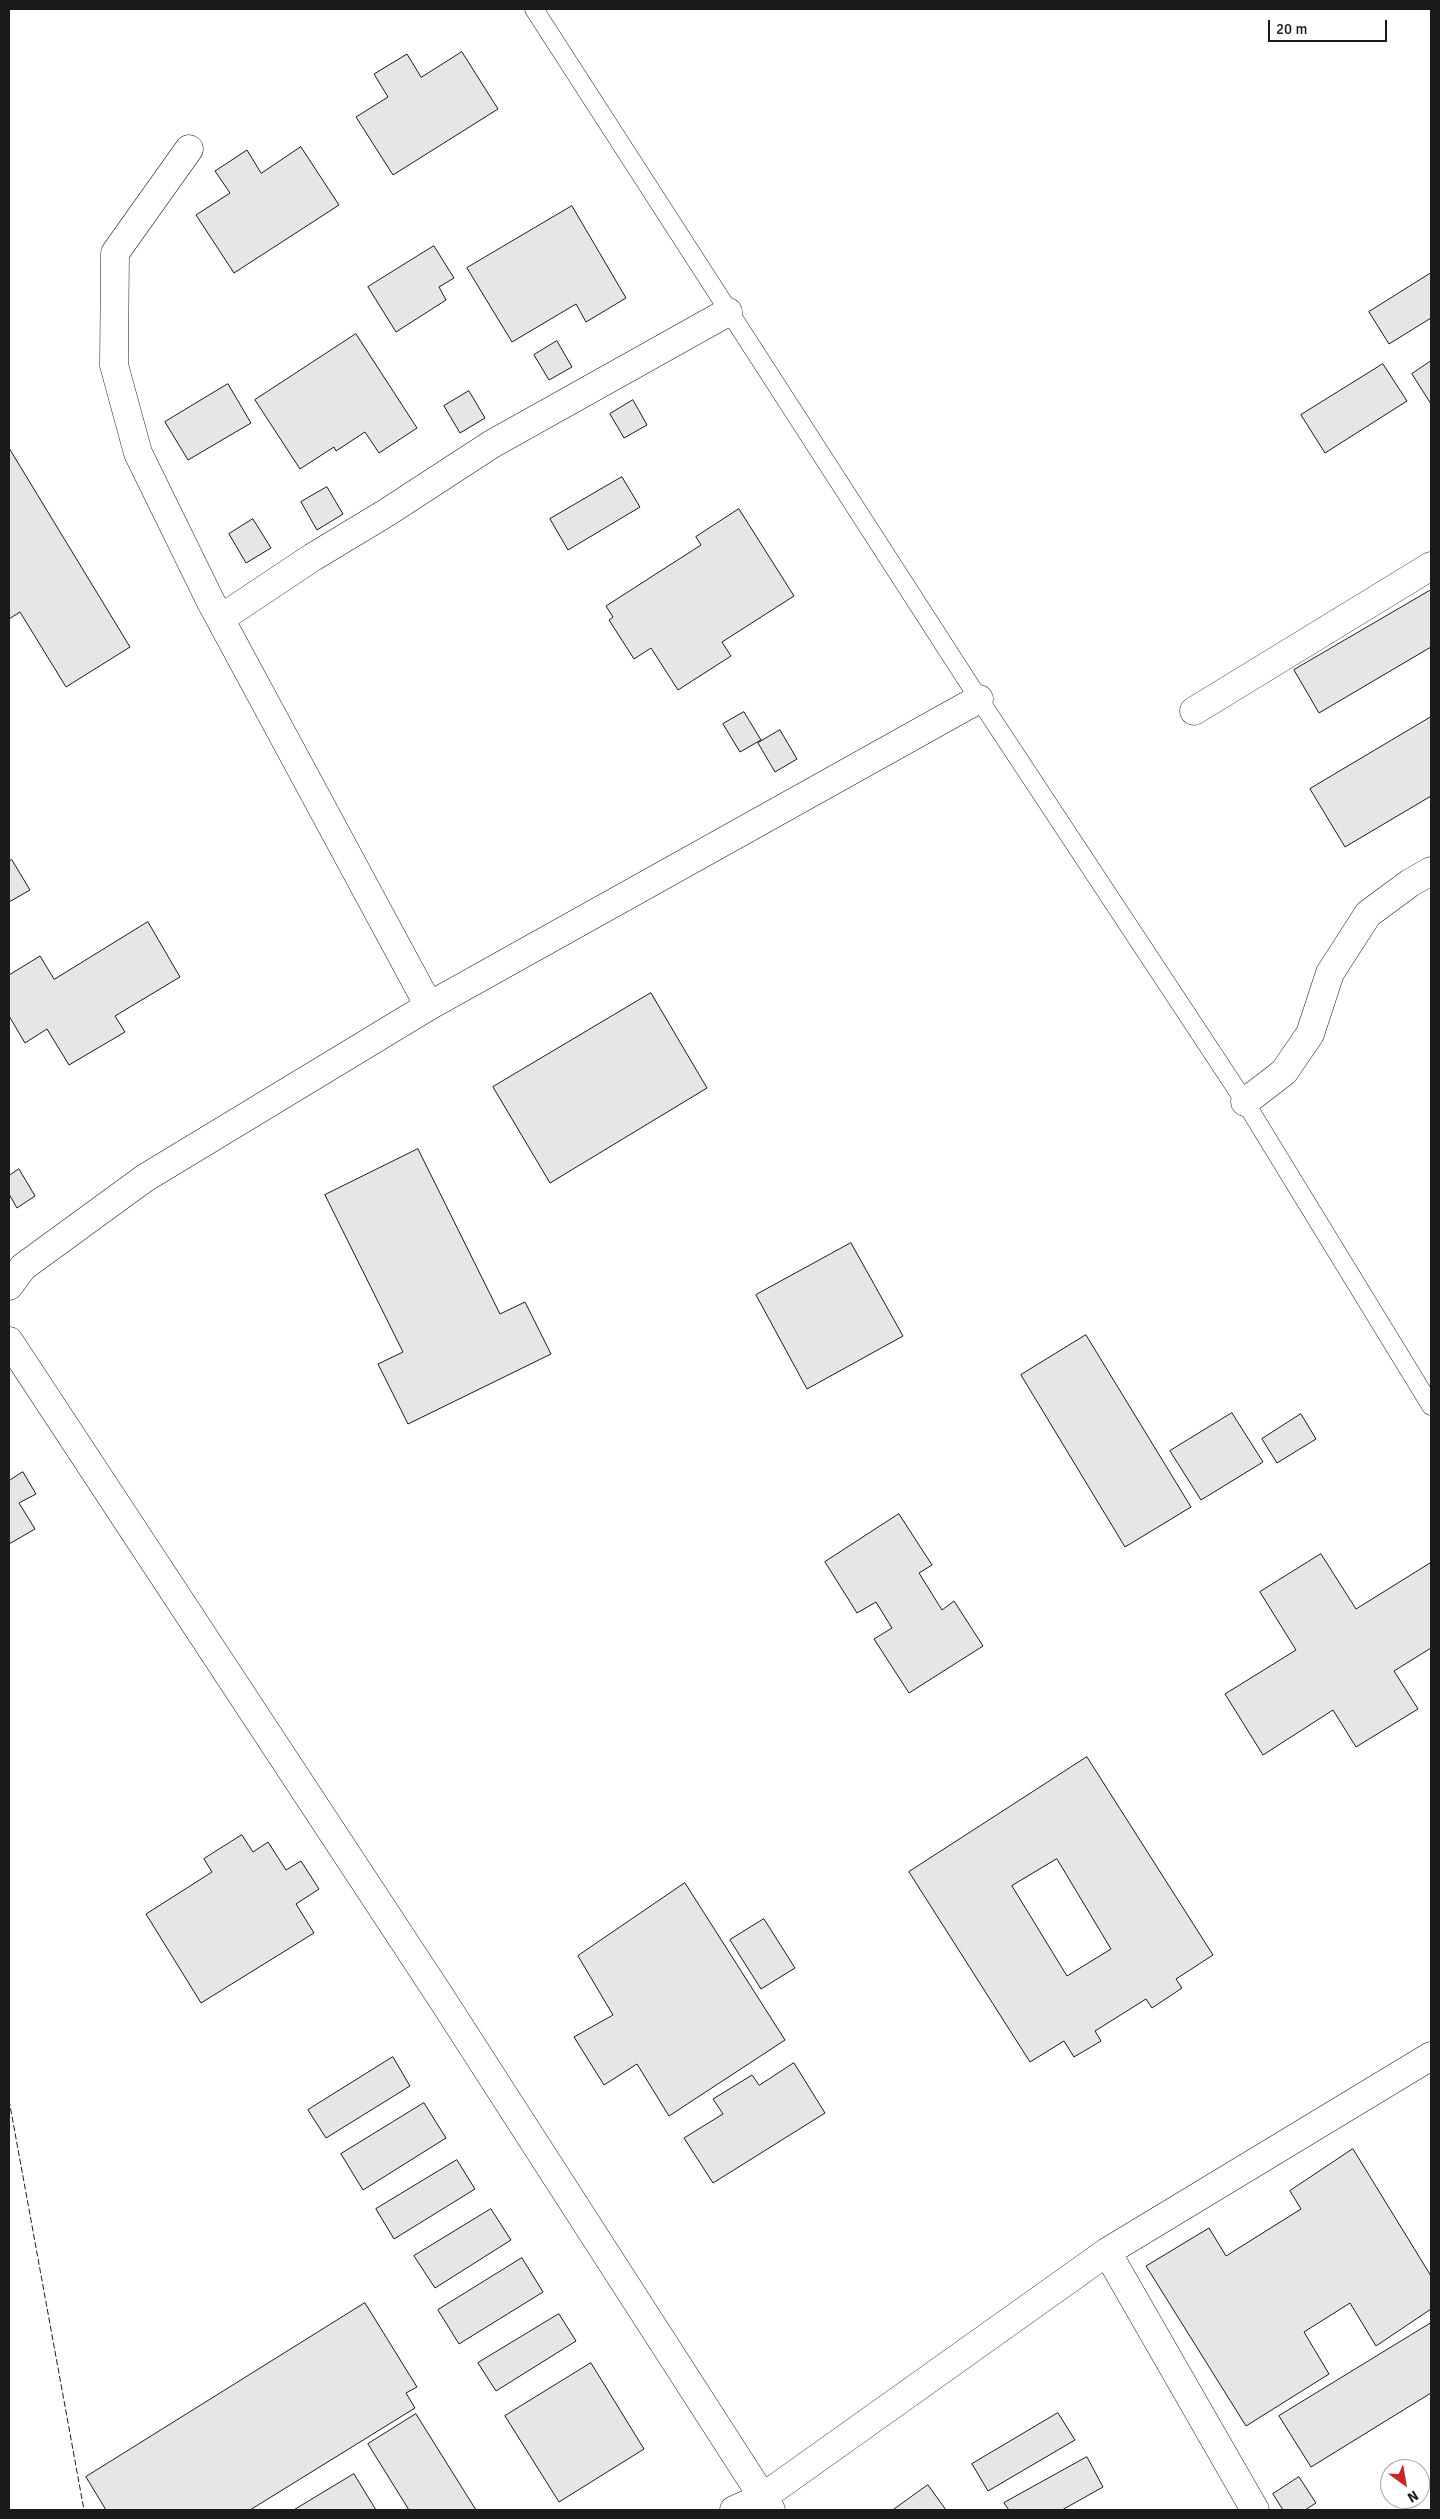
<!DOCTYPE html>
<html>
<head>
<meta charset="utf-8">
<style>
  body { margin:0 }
  #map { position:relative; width:1440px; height:2519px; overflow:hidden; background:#fff; font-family:Signika,sans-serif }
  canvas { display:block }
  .frame { position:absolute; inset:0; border:10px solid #1a1a1a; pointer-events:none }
  .north { position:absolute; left:1380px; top:2459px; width:50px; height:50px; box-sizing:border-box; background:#fff; border:1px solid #a3a3a3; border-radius:50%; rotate:148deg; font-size:14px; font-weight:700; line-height:20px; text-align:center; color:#1a1a1a }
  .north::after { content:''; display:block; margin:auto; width:18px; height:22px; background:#c62828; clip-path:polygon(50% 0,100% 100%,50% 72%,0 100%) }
  .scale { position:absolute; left:1268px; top:20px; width:119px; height:22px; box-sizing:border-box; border:2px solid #1a1a1a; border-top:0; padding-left:6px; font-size:15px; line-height:18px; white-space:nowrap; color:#1a1a1a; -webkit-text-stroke:4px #fff; paint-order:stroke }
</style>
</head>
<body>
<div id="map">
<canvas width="1440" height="2519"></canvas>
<div class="frame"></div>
<div class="north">N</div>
<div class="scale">20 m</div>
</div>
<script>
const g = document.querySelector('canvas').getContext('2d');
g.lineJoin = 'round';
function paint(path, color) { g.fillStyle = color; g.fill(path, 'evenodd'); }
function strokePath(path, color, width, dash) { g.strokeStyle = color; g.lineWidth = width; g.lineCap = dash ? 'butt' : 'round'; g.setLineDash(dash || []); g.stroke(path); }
const building = new Path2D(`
  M462,52l36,57 -105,66 -37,-58 32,-20 -14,-23 33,-20 14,23z
  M301,147l38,58 -105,68 -38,-58 34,-22 -15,-22 32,-21 14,23z
  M572,206l54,92 -40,24 -10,-18 -64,38 -45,-74z
  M434,246l20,32 -15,9 7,13 -50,32 -28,-45z
  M1431,273v45l-42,26 -20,-32z
  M356,334l61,94 -38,25 -14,-21 -29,19 -2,-4 -34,22 -45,-69z
  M557,341l15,26 -23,13 -15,-25z
  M1431,361v43l-19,-30z
  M1383,364l24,37 -82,52 -24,-38z
  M228,384l23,39 -63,37 -23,-38z
  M469,391l16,27 -25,15 -16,-27z
  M633,400l14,25 -23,13 -14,-24z
  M9,448l121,199 -64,40 -46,-75 -11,7z
  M622,477l18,30 -72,43 -18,-31z
  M327,487l16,27 -26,16 -16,-28z
  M739,509l55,87 -72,46 9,14 -53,34 -27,-42 -17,11 -25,-39 4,-3 -7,-11 95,-61 -5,-8z
  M253,519l18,29 -25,15 -17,-29z
  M1431,590v57l-112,66 -25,-43z
  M744,712l17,28 -21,12 -17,-28z
  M1431,717v79l-86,51 -35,-58z
  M780,730l17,29 -22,13 -17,-29z
  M12,860l18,30 -21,12v-41z
  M148,922l32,55 -65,39 10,16 -56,33 -22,-36 -22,14 -16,-27v-41l31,-19 14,23z
  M651,993l56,95 -157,95 -57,-96z
  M418,1149l82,165 25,-12 26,52 -143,70 -30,-60 25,-12 -78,-157z
  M19,1169l16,27 -18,12 -8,-14v-18z
  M851,1243l52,93 -96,53 -51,-94z
  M1086,1335l105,172 -66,40 -104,-172z
  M1232,1413l31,49 -62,38 -31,-49z
  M1301,1414l15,25 -39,24 -15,-24z
  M23,1472l13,22 -17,9 16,26 -26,15v-63z
  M899,1514l33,51 -13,8 23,37 12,-9 29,45 -74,47 -35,-54 18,-11 -16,-26 -19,11 -32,-51z
  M1321,1554l35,55 74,-46 1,2v83l-37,23 24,38 -62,38 -23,-37 -70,45 -38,-61 71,-44 -36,-58z
  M1087,1757l126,198 -37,24 6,9 -30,20 -6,-9 -51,32 6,10 -27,16 -10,-16 -34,21 -121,-190zM1057,1859l54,90 -44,27 -55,-90z
  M242,1835l11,17 15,-10 18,28 15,-9 18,28 -23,15 18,29 -113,70 -55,-89 66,-42 -8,-13z
  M685,1883l100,157 -116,76 -32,-52 -33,21 -30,-48 39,-22 -35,-59z
  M764,1919l31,49 -34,21 -31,-49z
  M393,2057l17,29 -84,52 -18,-28z
  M794,2063l31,50 -112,70 -29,-45 39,-24 -10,-15 39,-24 7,10z
  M424,2103l22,35 -83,52 -22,-36z
  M1353,2149l78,127v33l-55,37 -26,-43 -46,29 25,42 -83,52 -100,-160 63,-38 17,28 75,-47 -11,-18z
  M457,2160l18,29 -81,50 -18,-30z
  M491,2209l20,31 -76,48 -21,-32z
  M522,2258l21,34 -84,52 -21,-34z
  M365,2303l52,84 -11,6 9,15 -165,102h-144l-20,-33z
  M559,2314l17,27 -80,50 -18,-28z
  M1431,2323v70l-120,74 -32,-51z
  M591,2363l53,86 -85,53 -54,-86z
  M1058,2413l17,27 -87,51 -16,-27z
  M416,2414l60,96h-67l-41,-66z
  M1087,2457l16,30 -41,23h-53l-5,-7z
  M354,2474l22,36h-82z
  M1299,2477l17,26 -11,7h-22l-10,-16z
  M928,2485l18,25h-53z`);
const lane = new Path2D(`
  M534,9l445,690 266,403 186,304`);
const street = new Path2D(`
  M189,149l-74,104 -1,112 24,88 73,149 218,404
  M220,619l93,-62 73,-44 106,-69 236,-132
  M1194,711l237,-145
  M1245,1102l39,-30 26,-38 20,-61 38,-59 42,-31 21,-12
  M9,1286l14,-19 122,-89 284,-172 550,-307
  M9,1341l431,655 331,514
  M1107,2252l148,258
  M734,2510l29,-13 344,-245 324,-196`);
const fence = new Path2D(`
  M9,2100l75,410`);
paint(building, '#e6e6e6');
strokePath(building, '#1a1a1a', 1);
strokePath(lane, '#1a1a1a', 19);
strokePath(street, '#1a1a1a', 29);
strokePath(lane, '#fff', 18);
strokePath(street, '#fff', 28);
strokePath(fence, '#1a1a1a', 1, [6, 2.5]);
</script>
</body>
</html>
